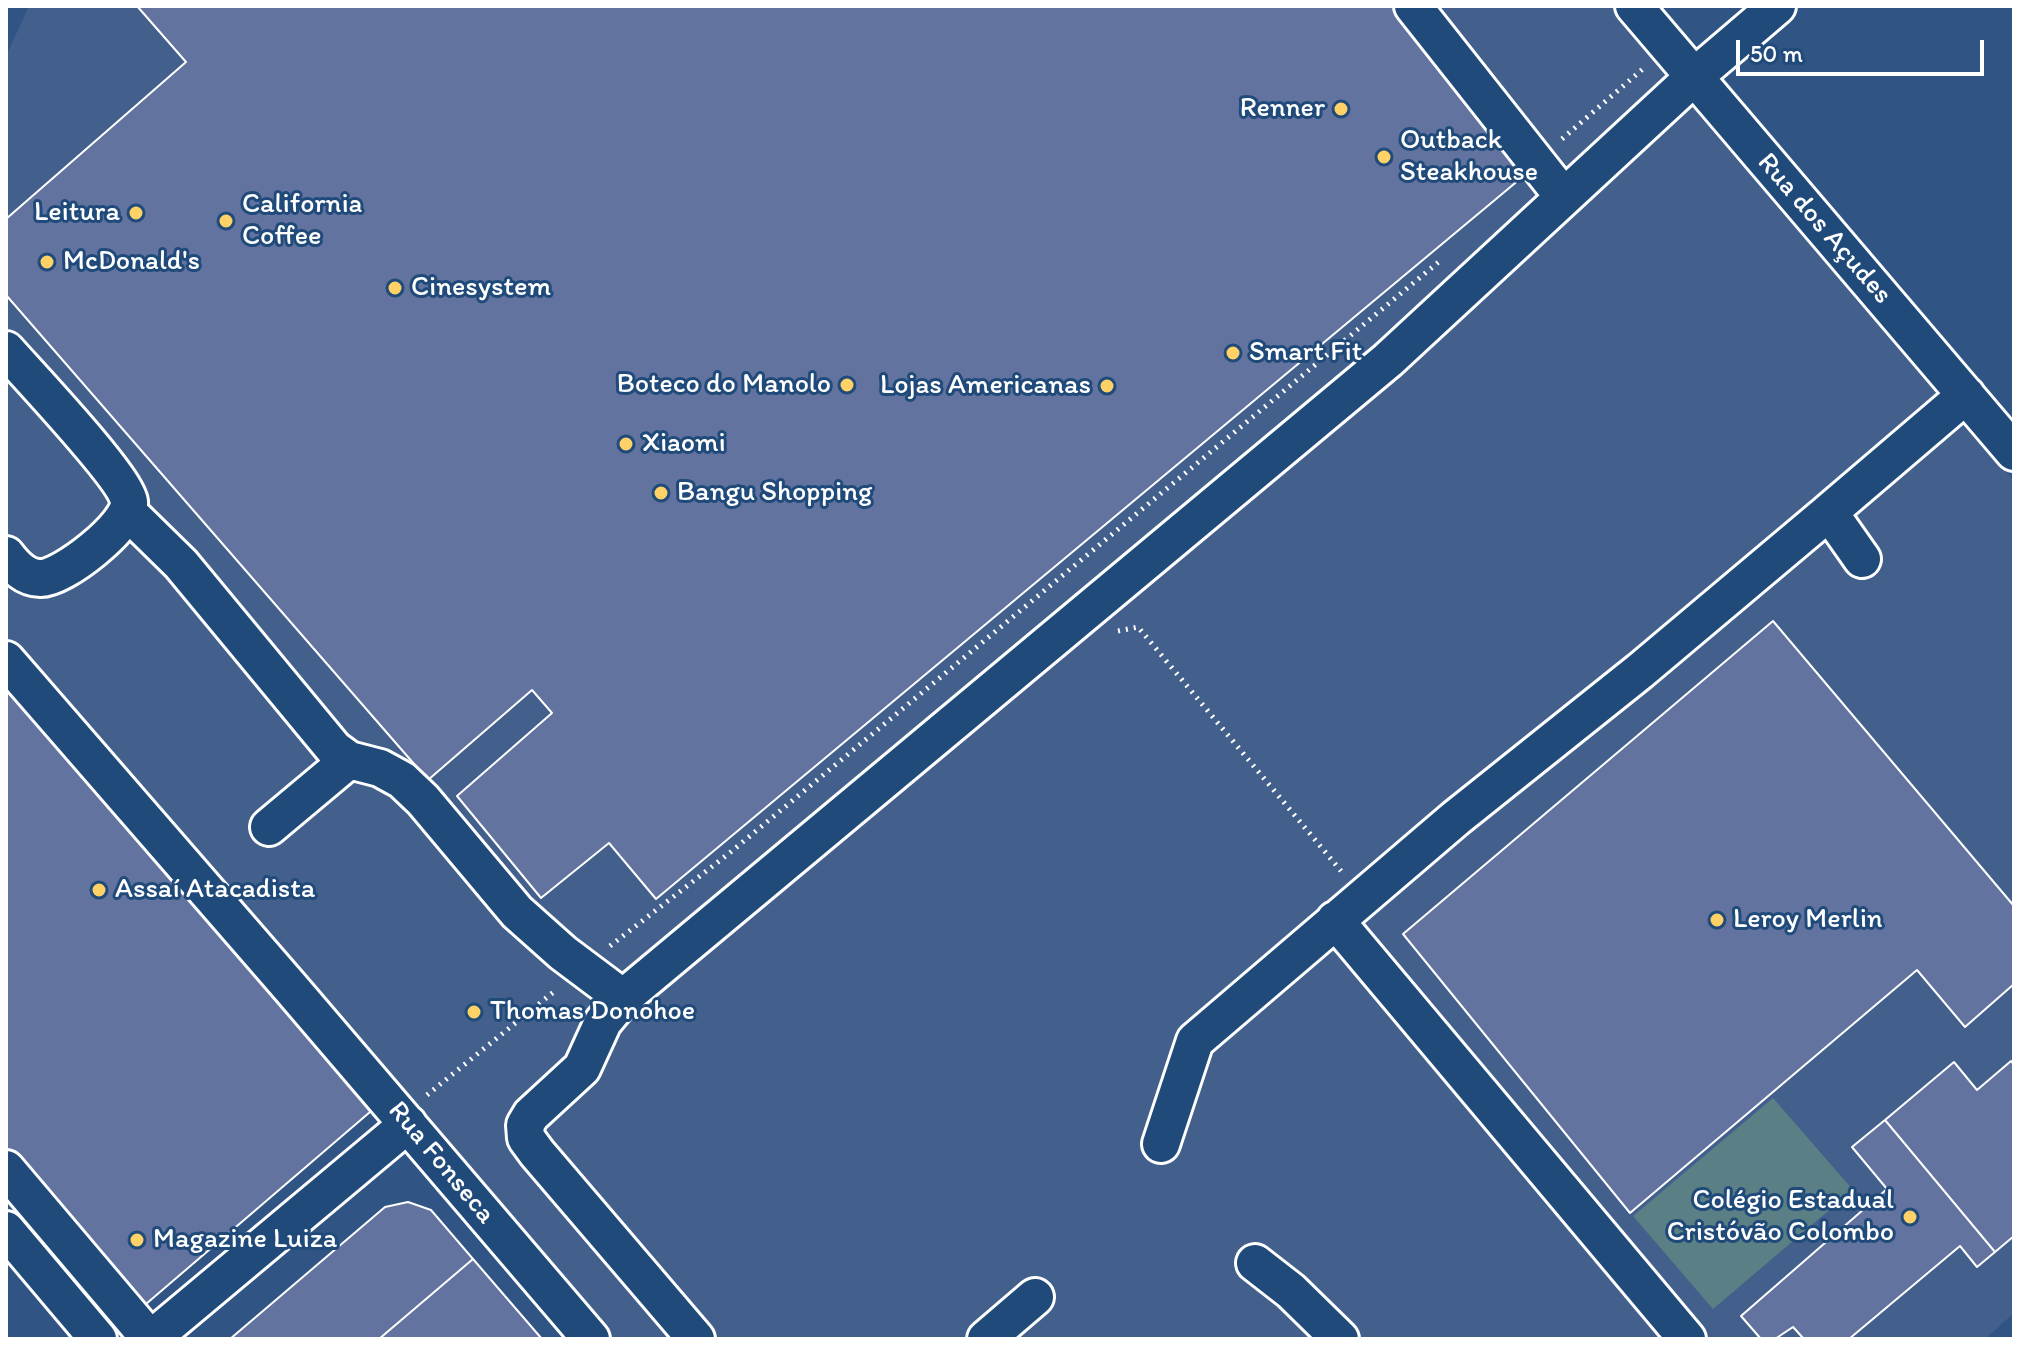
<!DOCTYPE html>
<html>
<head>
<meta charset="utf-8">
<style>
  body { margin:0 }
  #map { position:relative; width:2020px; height:1345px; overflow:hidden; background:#305483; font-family:Itim,sans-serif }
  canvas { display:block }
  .frame { position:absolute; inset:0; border:8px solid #fff; pointer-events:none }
  .scale { position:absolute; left:1736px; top:40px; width:248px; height:36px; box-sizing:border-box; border:4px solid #fff; border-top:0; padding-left:10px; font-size:24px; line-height:28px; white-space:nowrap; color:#fff; -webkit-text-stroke:6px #1f4a7a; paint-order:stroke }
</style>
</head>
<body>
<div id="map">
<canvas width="2020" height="1345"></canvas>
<div class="frame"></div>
<div class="scale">50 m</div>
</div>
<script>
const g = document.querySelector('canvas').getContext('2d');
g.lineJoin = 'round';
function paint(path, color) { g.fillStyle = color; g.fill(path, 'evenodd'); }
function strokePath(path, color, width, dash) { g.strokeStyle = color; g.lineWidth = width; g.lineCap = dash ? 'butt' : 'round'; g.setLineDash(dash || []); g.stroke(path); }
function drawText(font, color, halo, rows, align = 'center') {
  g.font = font + ' Itim,sans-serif'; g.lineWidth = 6; g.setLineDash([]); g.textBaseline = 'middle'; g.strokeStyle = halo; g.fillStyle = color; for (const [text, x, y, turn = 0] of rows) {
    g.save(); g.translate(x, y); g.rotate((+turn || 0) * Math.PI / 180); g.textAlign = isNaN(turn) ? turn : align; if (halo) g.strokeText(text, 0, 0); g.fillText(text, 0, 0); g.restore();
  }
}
const built = new Path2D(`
  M29,6h1586l399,475v832l-29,26h-1374l-605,-700v-583z`);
const green = new Path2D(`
  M1773,1098l80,92 -140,119 -80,-93z`);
const building = new Path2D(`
  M137,6h1259l136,163 -876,730 -47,-56 -68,55 -84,-102 95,-83 -20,-23 -104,90 -422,-485v-76l180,-157z
  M1773,621l241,285v78l-49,43 -48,-57 -287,243 -227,-279z
  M6,673l371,433 -238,204 -133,-158z
  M2011,1061l3,4v171l-19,16 -110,-132 69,-58 23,28z
  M1885,1120l110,132 -18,15 -17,-21 -111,93h-45l-11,-12 -18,12h-14l-20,-23 146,-127 -35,-42z
  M408,1202l23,8 42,49 -94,80h-149l155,-132z
  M473,1259l69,80h-163z`);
const path = new Path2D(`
  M1562,139l83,-72
  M1118,631l20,-4 203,244
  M610,946l122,-95 709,-591
  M427,1095l129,-105`);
const minor = new Path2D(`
  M1413,6l150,190
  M1634,6l380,446
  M6,350c22,25 120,128 123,152 3,22 -68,78 -89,76 -15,0 -25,-11 -34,-23
  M128,512l53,52 153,185 15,11 31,8 22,12 21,20 94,112 46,41 60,45
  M1829,512l137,-117
  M6,660l284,327 301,352
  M269,827l80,-67
  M1335,920l352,419
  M1161,1144l34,-103 261,-223 184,-147 189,-159 33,47
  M6,1169l144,170
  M6,1230l92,109
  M1255,1263l36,28 49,48
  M151,1339l257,-215
  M696,1339l-159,-186 -11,-15 -1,-13 6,-10 51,-47 21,-46 20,-24 765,-638 306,-283 83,-71
  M986,1339l49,-42`);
const markers = [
  [1341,109,8,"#ffd166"],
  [1384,157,8,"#ffd166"],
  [136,213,8,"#ffd166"],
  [226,221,8,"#ffd166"],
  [47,262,8,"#ffd166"],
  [395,288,8,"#ffd166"],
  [1233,353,8,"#ffd166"],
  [847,385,8,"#ffd166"],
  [1107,386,8,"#ffd166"],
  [626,444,8,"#ffd166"],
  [661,493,8,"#ffd166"],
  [99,890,8,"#ffd166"],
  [1717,920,8,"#ffd166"],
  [474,1012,8,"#ffd166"],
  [1910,1217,8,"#ffd166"],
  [137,1240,8,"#ffd166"]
];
const poiNames = [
  ["Renner",1325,109,"right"],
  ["Outback",1400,141],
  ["Steakhouse",1400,173],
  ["California",242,205],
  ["Coffee",242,237],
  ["Leitura",120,213,"right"],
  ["McDonald's",63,262],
  ["Cinesystem",411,288],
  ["Smart Fit",1249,353],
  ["Boteco do Manolo",831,385,"right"],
  ["Lojas Americanas",1091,386,"right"],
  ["Xiaomi",642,444],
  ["Bangu Shopping",677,493],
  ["Assaí Atacadista",115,890],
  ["Leroy Merlin",1733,920],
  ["Thomas Donohoe",490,1012],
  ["Colégio Estadual",1894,1201,"right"],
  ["Cristóvão Colombo",1894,1233,"right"],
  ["Magazine Luiza",153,1240]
];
const streetNames = [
  ["Rua dos Açudes",1824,229,49],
  ["Rua Fonseca",441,1163,50]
];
paint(built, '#43608d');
paint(green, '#5a7f84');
paint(building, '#63739f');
strokePath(building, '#fff', 2);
strokePath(minor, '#fff', 42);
strokePath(path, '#fff', 5, [2, 6]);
strokePath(minor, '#1f4a7a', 36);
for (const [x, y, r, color] of markers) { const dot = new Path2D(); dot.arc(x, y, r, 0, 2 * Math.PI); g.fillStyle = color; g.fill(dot); strokePath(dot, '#1f4a7a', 3); }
drawText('28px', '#fff', '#1f4a7a', poiNames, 'left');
drawText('28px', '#fff', '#1f4a7a', streetNames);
</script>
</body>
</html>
